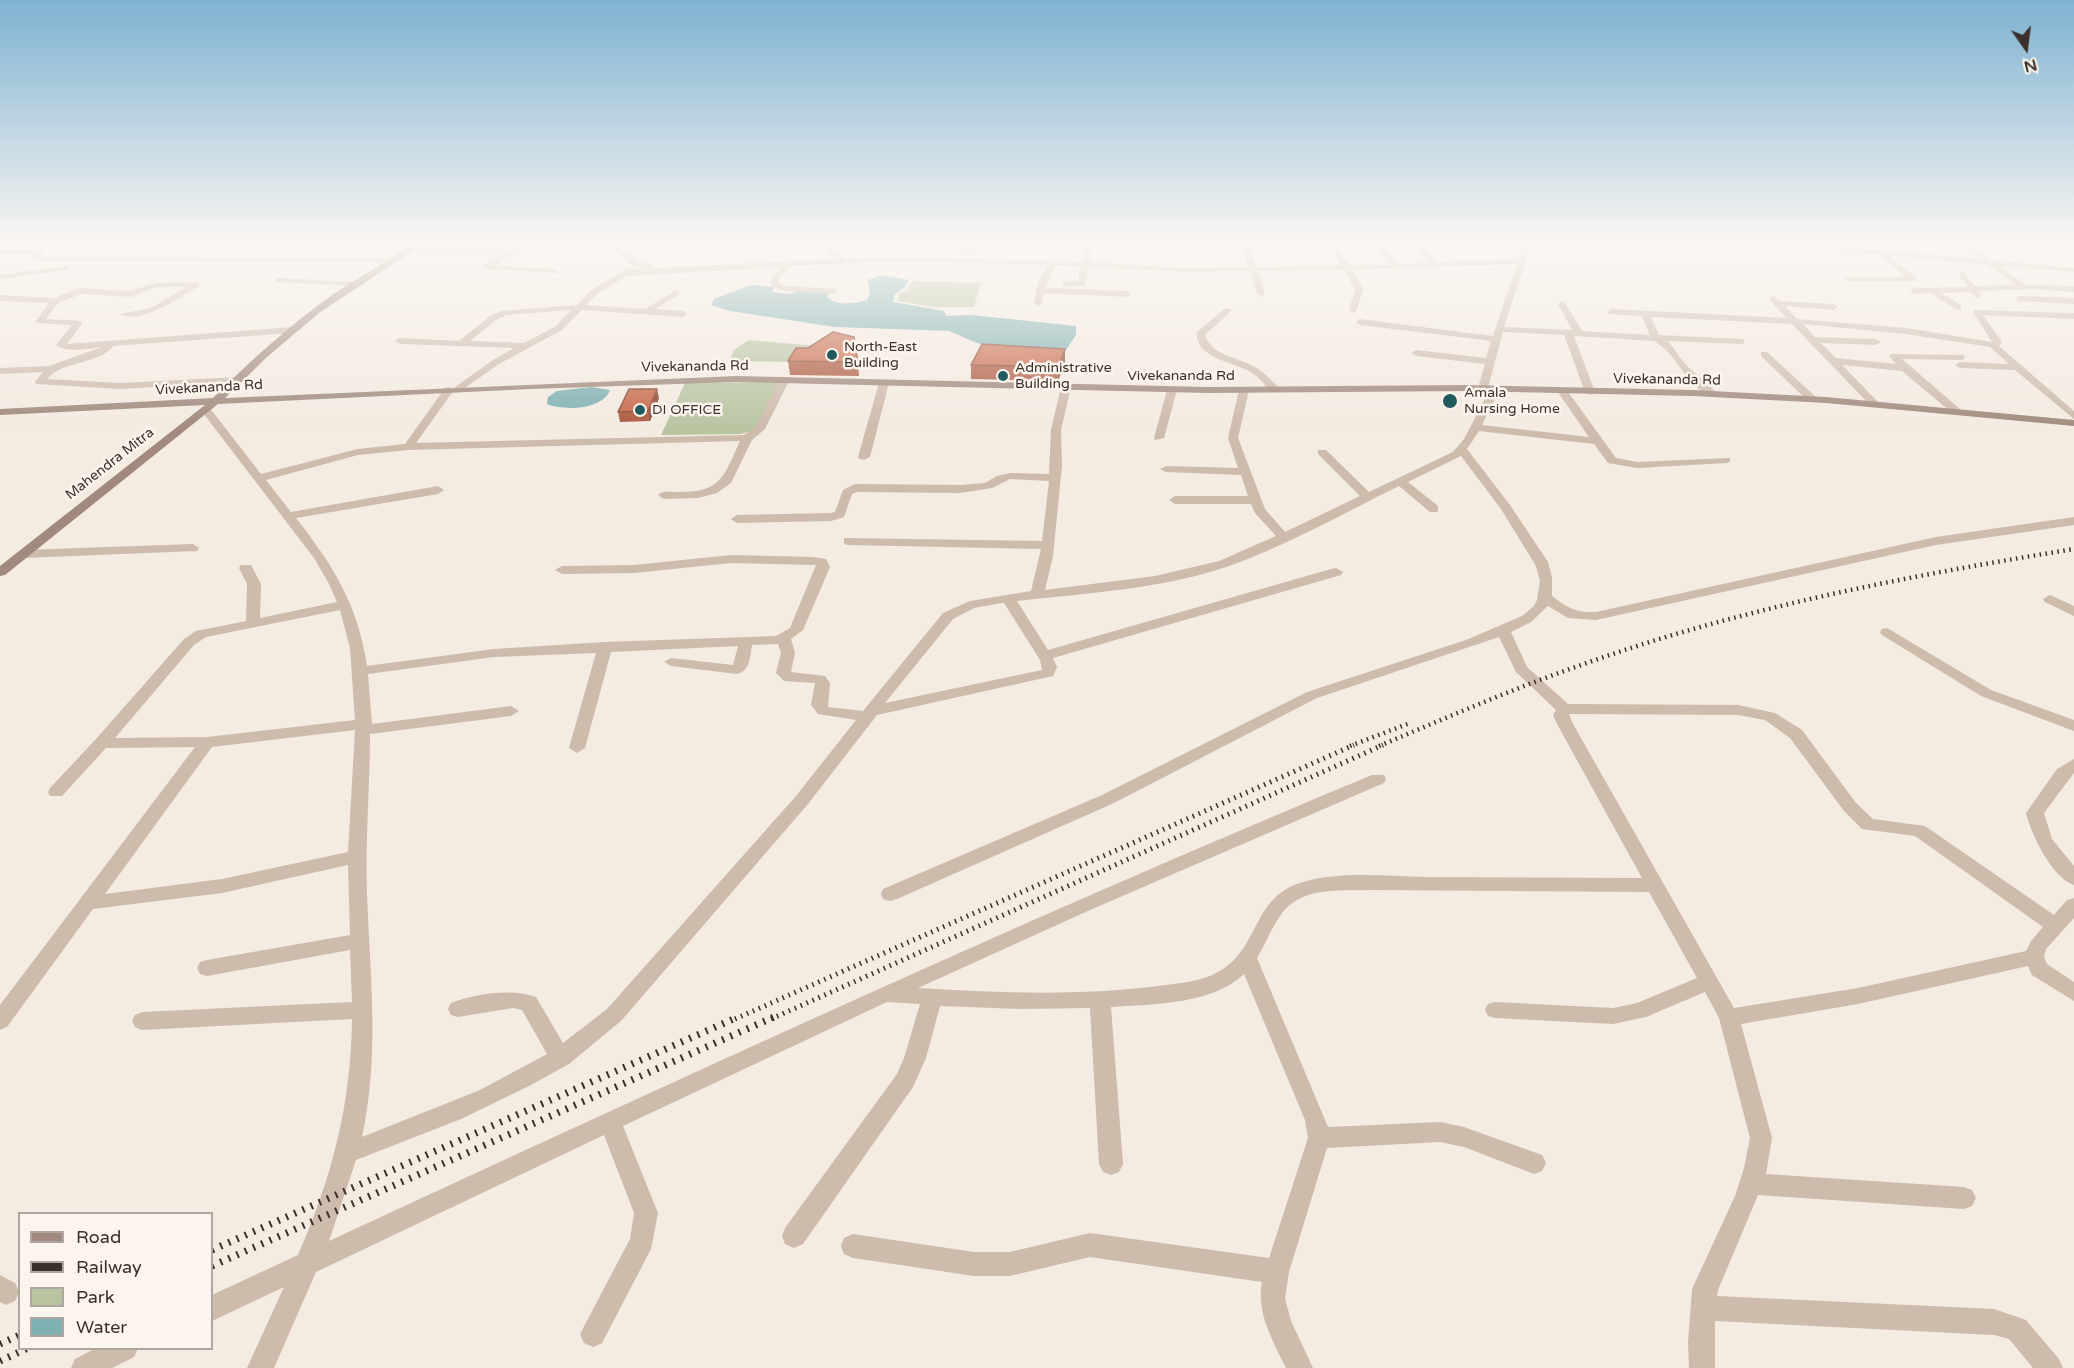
<!DOCTYPE html>
<html>
<head>
<meta charset="utf-8">
<style>
  body { margin:0 }
  #map { position:relative; width:2074px; height:1368px; overflow:hidden; background:#f4ebe1; font-family:"Varela Round",sans-serif }
  canvas { display:block }
  .legend { position:absolute; left:18px; top:1212px; width:195px; height:138px; box-sizing:border-box; background:#fbf5ee; border:2px solid #aea6a0; margin:0; padding:8px 10px; list-style:none; font-size:18px; color:#3b302b }
  .legend li { display:flex; align-items:center; gap:12px; height:30px }
  .legend b { width:30px; border:2px solid #aea6a0 }
  .north { position:absolute; left:1996px; top:18px; width:60px; height:60px; -webkit-text-stroke:4px #fbf5ee; paint-order:stroke; rotate:166deg; font-size:16px; font-weight:700; line-height:24px; text-align:center; color:#3b302b }
  .north::after { content:''; display:block; margin:auto; width:21px; height:27px; background:#3b302b; clip-path:polygon(50% 0,100% 100%,50% 72%,0 100%) }
</style>
</head>
<body>
<div id="map">
<canvas width="2074" height="1368"></canvas>
<ul class="legend">
<li><b style="height:8px;background:#a18a7d"></b>Road</li>
<li><b style="height:8px;background:#3b302b"></b>Railway</li>
<li><b style="height:16px;background:#b8c4a0"></b>Park</li>
<li><b style="height:16px;background:#7fb0b2"></b>Water</li>
</ul>
<div class="north">N</div>
</div>
<script>
const g = document.querySelector('canvas').getContext('2d');
g.lineJoin = 'round';
function paint(path, color) { g.fillStyle = color; g.fill(path, 'evenodd'); }
function strokePath(path, color, width, dash) { g.strokeStyle = color; g.lineWidth = width; g.lineCap = dash ? 'butt' : 'round'; g.setLineDash(dash || []); g.stroke(path); }
function drawText(font, color, halo, rows, align = 'center') {
  g.font = font + ' "Varela Round",sans-serif'; g.lineWidth = 5; g.setLineDash([]); g.textBaseline = 'middle'; g.strokeStyle = halo; g.fillStyle = color; for (const [text, x, y, turn = 0] of rows) {
    g.save(); g.translate(x, y); g.rotate((+turn || 0) * Math.PI / 180); g.textAlign = isNaN(turn) ? turn : align; if (halo) g.strokeText(text, 0, 0); g.fillText(text, 0, 0); g.restore();
  }
}
const green = new Path2D(`
  M912,281l69,2 -7,24h-41l-35,-6 1,-7 8,-4z
  M749,340l80,7 -37,15 -63,-1 5,-11z
  M782,382l-24,47 -17,5 -80,1 24,-52z`);
const water = new Path2D(`
  M881,275l28,5 -5,8 -9,6 -2,8 51,9 2,5 26,-1 104,11v9l-12,18 -60,-4 -27,-6 -28,-12 -114,-4 -105,-16 -19,-6 3,-6 37,-14 23,2 -2,5c8,1 19,4 26,-1l32,2 -3,4c9,9 28,7 40,3l3,-7 -2,-13z
  M591,387l19,3c-7,20 -46,21 -63,14l1,-7 9,-6z`);
const street = new Path2D(`
  M146,241h8l-6,5 14,3 -4,2 -20,-1v-4z
  M526,241h9l-40,24 59,4 4,2 -1,2 -74,-4v-4l20,-12 -91,-2 -4,-2 4,-2 99,2z
  M603,241h8l28,21 14,3v3l183,-9 -11,-9 -1,-9h8l1,8 12,10 53,-2 183,5 3,-21h8l-3,21 95,6 65,-1 -8,-26h8l8,26 84,-2 -8,-13 4,-2 12,15h42l-20,-24h8l20,23 30,-1 -12,-17 4,-2 16,18 81,-3 2,-5 -7,-13h8l2,4 46,-4 -43,9 2,4 -24,73 68,3 -14,-26 4,-3 4,3 16,27 68,4 -8,-19 -34,-2 -1,-2 4,-3 175,9 -17,-19 4,-3 6,5 55,3 4,3 -4,3 -49,-4 12,13 109,9 86,14 -19,-30 1,-2 100,3v6l-91,-4 19,27 -3,4 75,65v8l-59,-49 -55,-2 -5,-3 5,-3 49,2 -19,-17 -84,-13 -103,-10 12,13 61,2 5,3 -5,3 -55,-2 15,15 60,6 -7,-8 2,-2 73,1v4l-3,1 -59,-1 58,50v4h-8l-50,-42 -60,-6 38,39 -9,2 -79,-82 -141,-7 8,18 85,4v4l-3,1 -73,-3 17,23 31,28 1,2 -5,3c-26,-10 -35,-44 -58,-56l-80,-5 21,56 -5,3 -5,-3 -21,-57 -61,-3 -15,56 -5,3 -5,-3 7,-24 -69,-8 -5,-3 5,-3 70,8 5,-17 -131,-16 -4,-3 4,-3 133,17 24,-72 -165,6 11,19 -6,21 -4,3 -4,-3 6,-21 -11,-19 -86,1 7,23 -4,3 -4,-3 -7,-23 -66,1 -96,-5 -3,18 -19,1h-3v-4l15,-1 2,-14 -24,-2 -11,23 82,3 4,3 -4,3 -83,-4 -2,10 -4,3 -4,-3 4,-21 10,-17 -150,-4 -107,5 -12,13 -1,4 7,3 51,3 1,2 -4,3 -49,-3 -13,-5v-8l11,-11 -155,9 -31,19 -10,10 59,4 31,-19 3,1v4l-24,14 28,2 4,3 -4,3 -101,-7 -20,20 -63,34 -40,28 -5,-3 1,-2 38,-27 21,-12 -114,-4 -5,-3 5,-3 59,3 31,-25 11,-5 76,-6 13,-14 38,-23 20,1 -15,-3zM571,310l-15,16 -32,17 -54,-2 26,-21 10,-5z
  M1751,241h26l204,18 -24,-18h9l26,19 82,8v4l-74,-6 26,19 48,1v6l-38,-3 -58,2 3,5 -4,3 -7,-7 -29,1 20,12v4l-3,1 -28,-17 -16,1 -4,-3 4,-3 53,-1 -9,-14 4,-2 13,15 41,-1 -28,-20 -101,-10 30,22v4h-69l-4,-2 1,-2h60l-26,-22z
  M2058,241l16,1v4l-16,-1z
  M1173,244l3,4 -54,1 -4,-2 4,-2z
  M914,245l64,3 4,2 -4,2 -67,-3z
  M0,249l45,1 -4,7c118,-2 235,2 353,1l4,2 -4,2c-118,1 -237,-2 -355,-1l-9,-3 4,-4 -34,-1z
  M66,266h3v4l-69,9v-4z
  M279,278l75,4 4,2 -4,2 -78,-4v-4z
  M196,282l4,2 -1,2c-17,10 -60,40 -79,28l31,-6 35,-21h-30l-25,10 -50,-3 -23,9 -12,16 35,2 1,2 -15,21 225,-17 5,3 -5,3 -179,13c-12,18 -49,14 -66,33l74,4 120,-6 2,2 -5,3 -117,7 -85,-5 -1,-2 8,-10 -43,2v-6l49,-2 53,-19c-14,1 -34,7 -46,-2l16,-20 -35,-2 -1,-2 13,-18 -49,-2v-6l54,3 26,-10 50,3 25,-8z
  M2020,296l54,2v6l-57,-3v-4z
  M1225,308l7,2 -27,25c8,22 34,22 52,33 8,5 15,13 22,20v4h-8c-6,-7 -12,-15 -20,-20 -17,-10 -57,-14 -54,-40z
  M1761,352h6l49,45v4h-8l-47,-45z
  M784,378l5,3 -24,48 -13,11 -21,43 -14,10 -19,5 -34,1 -6,-4c5,-5 11,-3 18,-3 45,1 47,-14 64,-51l-332,9 -50,5 -92,25 25,32 147,-26 6,4 -6,4 -142,24c37,47 62,87 71,148l127,-17 111,-7 171,-6 14,-8 26,-63 -85,-2 -97,10 -72,1 -7,-4 7,-4 72,-1 97,-10 82,2 13,2 4,8 -27,63 -12,9 4,14 -4,19 34,4 5,7 -2,24 35,4 80,-98 27,-12 61,-10 10,-42 -193,-4 -4,-1v-6l198,3 7,-60 -39,-2 -18,9 -32,5 -103,-1 -5,2 -8,23 -13,4 -94,2 -6,-4 6,-4 93,-2 5,-1 8,-22 12,-6 105,1 25,-2 12,-7 13,-3 39,1 2,-44 10,-43 5,-3 5,3 -10,43 1,36 -9,90 -8,34 110,-14 64,-15 57,-25 -21,-23 -4,-9h-76l-6,-4 6,-4h73l-7,-21 -75,-3 -6,-3 6,-3 72,2 -10,-30 11,-48 5,-3 5,3 -11,48 27,71 20,23 75,-36 -42,-42v-4h8l43,42 84,-40 11,-13 26,-50 5,-3 5,3 -18,36 107,12 -32,-46 5,-3 4,1 50,69 21,4 93,-4v4l-4,1 -89,5 -29,-5 -14,-19 -115,-13 -12,18 43,56 38,57 4,15v19c15,12 25,17 44,16l340,-75 138,-20v8l-138,20 -340,75 -28,-2 -20,-12 -17,16 -20,10 16,35 41,37 170,1 37,8 27,17 54,73 17,16 52,7 129,89 13,-15 7,-2v20l-28,31 -2,8 3,7 27,18v19l-42,-26 -4,-9 -170,38 -117,20 31,114 -6,36 198,13 8,3 4,8 -4,8 -8,3 -206,-14 -40,95 -1,6 277,13 32,11 33,39 4,9h-30l-24,-29 -15,-4 -279,-14v47h-26l-1,-26 4,-53 43,-93 9,-28 6,-30 -31,-120 -14,-26 -59,25 -33,7 -118,-6 -7,-2 -3,-6 3,-6 7,-2 118,6 24,-5 60,-25 -48,-86 -279,-2c-32,1 -70,-4 -90,26 -9,13 -15,29 -23,42l71,169 112,-5 24,5 78,28 4,8 -4,8 -8,3 -70,-27 -24,-5 -113,6 -38,124 -4,26 6,23 22,47h-27c-13,-27 -30,-55 -24,-86l-172,-25 -80,19h-36l-121,-18 -9,-4 -3,-8 3,-8 9,-4 121,18h36l80,-19 179,25 39,-120 -3,-18 -61,-146c-32,31 -92,30 -133,33l12,157 -4,8 -8,3 -8,-3 -4,-8 -9,-156 -70,1 -80,-3 -14,52 -13,29 -110,157 -9,4 -9,-4 -3,-8 3,-8 112,-154 7,-16 16,-54 -33,-2 -264,124 35,87 -7,36 -49,94 -9,4 -9,-4 -4,-9 50,-95 4,-26 -30,-78 -288,137 -42,96h-27l37,-81 -72,34v-26l86,-40c34,-78 53,-150 54,-236l-210,11 -7,-3 -3,-6 3,-6 7,-3 210,-10 -2,-52 -143,26 -7,-2 -3,-6 3,-6 7,-2 143,-25 -2,-70 -126,28 -129,16 -86,118 -7,3v-25l195,-258 -89,1 -44,48h-12l-2,-4 2,-4 46,-49 88,-100 12,-8 50,-10 1,-37 -8,-16 2,-3h10l10,19 -1,34 77,-16 -9,-20 -14,-24 -114,-149 9,-2 52,67 97,-25 47,-5 40,-56 4,-1 5,3 -38,53 328,-8 12,-8 23,-46zM1461,456l40,53 35,57 4,15 -3,19 -3,6 -12,10 -56,24 -159,52 -205,103 -219,94 -2,5 2,5 7,2 7,-2 217,-96 203,-105 182,-61 17,35 40,38 -3,5 4,9 85,154c-72,0 -145,-1 -217,-1 -40,-1 -84,-6 -122,5 -50,14 -43,63 -80,87 -19,13 -43,14 -65,17 -79,10 -160,7 -240,2l172,-78 294,-127 2,-4 -2,-4h-12c-352,146 -697,306 -1043,466l27,-81 105,-41 68,-33 40,-22 52,-43 187,-217 69,-89 176,-39 4,-9 -4,-9 288,-83 2,-3 -7,-4 -5,1 -283,81 -31,-49c69,-8 147,-12 212,-35 59,-21 115,-53 170,-80l31,26h8v-6l-30,-24zM1002,603h2l36,57 2,10 -157,33 68,-84 21,-11zM340,610l10,38 5,72 -148,17 -92,1 79,-93 12,-8zM778,644l3,9 -5,20 8,8 31,2 -4,22 7,9 38,6 -60,76 -189,213 -44,34 -27,-46c-26,-9 -60,-3 -85,6l-3,6 3,6 7,2 55,-9 9,2 25,44 -67,36 -118,47c18,-82 8,-162 5,-243 -2,-54 3,-107 3,-160l141,-18 8,-5 -8,-5 -139,18 -4,-50 126,-17 102,-4 -27,95 8,5 8,-5 26,-96 127,-6 -5,19 -62,-7 -7,4 7,4 66,8c13,-3 13,-17 15,-29zM1569,714l169,1 27,5 25,18 54,73 18,18 53,7 128,91 -12,14 -5,10 -168,37 -124,20 -161,-284zM355,730l-7,122 -126,27 -117,15 107,-147z
  M884,380l5,3 -19,74 -6,3 -4,-1 -2,-2 21,-74z
  M1172,387l5,3 -13,48 -9,2 -1,-2 13,-48z
  M193,544l6,4 -2,3 -174,7 -6,-4 6,-4z
  M2050,595l24,11v10l-29,-14 -2,-3z
  M1887,628l104,62 83,30v11l-93,-35 -99,-61 -2,-3 2,-3z
  M2074,759v14l-30,40 8,26 22,27v19c-22,-7 -43,-51 -48,-72l31,-44z
  M0,1275l15,8 4,9 -4,9 -9,4 -6,-3z
  M96,1348h42l-4,9 -22,11h-41l4,-9z`);
const secondary = new Path2D(`
  M419,241h9l-109,72 -52,44 -42,41 511,-22 472,11 259,-2 226,5 133,7 248,23v6l-248,-23 -133,-7 -226,-5 -259,2 -472,-11 -206,7 -312,15 -213,171 -5,1v-10l205,-161 -205,10v-6l213,-11c37,-37 76,-72 119,-103 29,-19 58,-36 87,-54z`);
const railFar2 = new Path2D(`
  M1350,746l60,-23
  M1379,746c67,-28 133,-57 202,-81 159,-57 326,-89 493,-116`);
const railFar1 = new Path2D(`
  M735,1019l619,-274
  M771,1019l612,-274`);
const rail = new Path2D(`
  M212,1250l526,-233
  M212,1266l562,-249
  M0,1344l20,-9
  M0,1361l28,-13`);
const wall = new Path2D(`
  M788,361l70,1 1,14 -69,-1z
  M1065,362l-7,19 -87,-2v-14z
  M659,398l-9,23 -30,1 -2,-10z`);
const shadedWall = new Path2D(`
  M1065,349v13l-7,19v-14z
  M657,389l2,9 -9,23 -2,-10z`);
const building = new Path2D(`
  M833,332l21,5 4,25 -70,-1 8,-13h12z
  M982,344l83,5 -7,18 -87,-2z
  M629,389h28l-9,22 -30,1z`);
const markers = [
  [832,355,6,"#1f5a5e"],
  [1003,376,6,"#1f5a5e"],
  [1450,401,8,"#1f5a5e"],
  [640,410,6,"#1f5a5e"]
];
const farPoinames = [
  ["North-East",844,347],
  ["Building",844,363],
  ["Administrative",1015,368],
  ["Building",1015,384],
  ["Amala",1464,393],
  ["Nursing Home",1464,409],
  ["DI OFFICE",652,410]
];
const farStreetnames = [
  ["Vivekananda Rd",695,367,-1],
  ["Vivekananda Rd",1181,376],
  ["Vivekananda Rd",1667,380,1],
  ["Vivekananda Rd",209,388,-3],
  ["Mahendra Mitra",110,464,-38]
];
paint(green, '#b8c4a0');
paint(water, '#7fb0b2');
paint(street, '#cdbbac');
paint(secondary, '#a18a7d');
strokePath(railFar2, '#3b302b', 4.5, [1.5, 4.5]);
strokePath(railFar1, '#3b302b', 5, [1.5, 5]);
strokePath(rail, '#3b302b', 7, [2, 7]);
paint(wall, '#ac5a40');
paint(shadedWall, '#8c4a34');
paint(building, '#c8694b');
strokePath(building, '#8c4a34', 1.5);
const sky = g.createLinearGradient(0, 0, 0, 432);
sky.addColorStop(0, '#7eb2d2');
sky.addColorStop(0.56, '#faf6f2');
sky.addColorStop(1, '#faf6f200');
g.fillStyle = sky;
g.fillRect(0, 0, 2074, 432);
for (const [x, y, r, color] of markers) { const dot = new Path2D(); dot.arc(x, y, r, 0, 2 * Math.PI); g.fillStyle = color; g.fill(dot); strokePath(dot, '#fbf5ee', 2); }
drawText('14px', '#3b302b', '#fbf5ee', farPoinames, 'left');
drawText('14px', '#3b302b', '#fbf5ee', farStreetnames);
</script>
</body>
</html>
